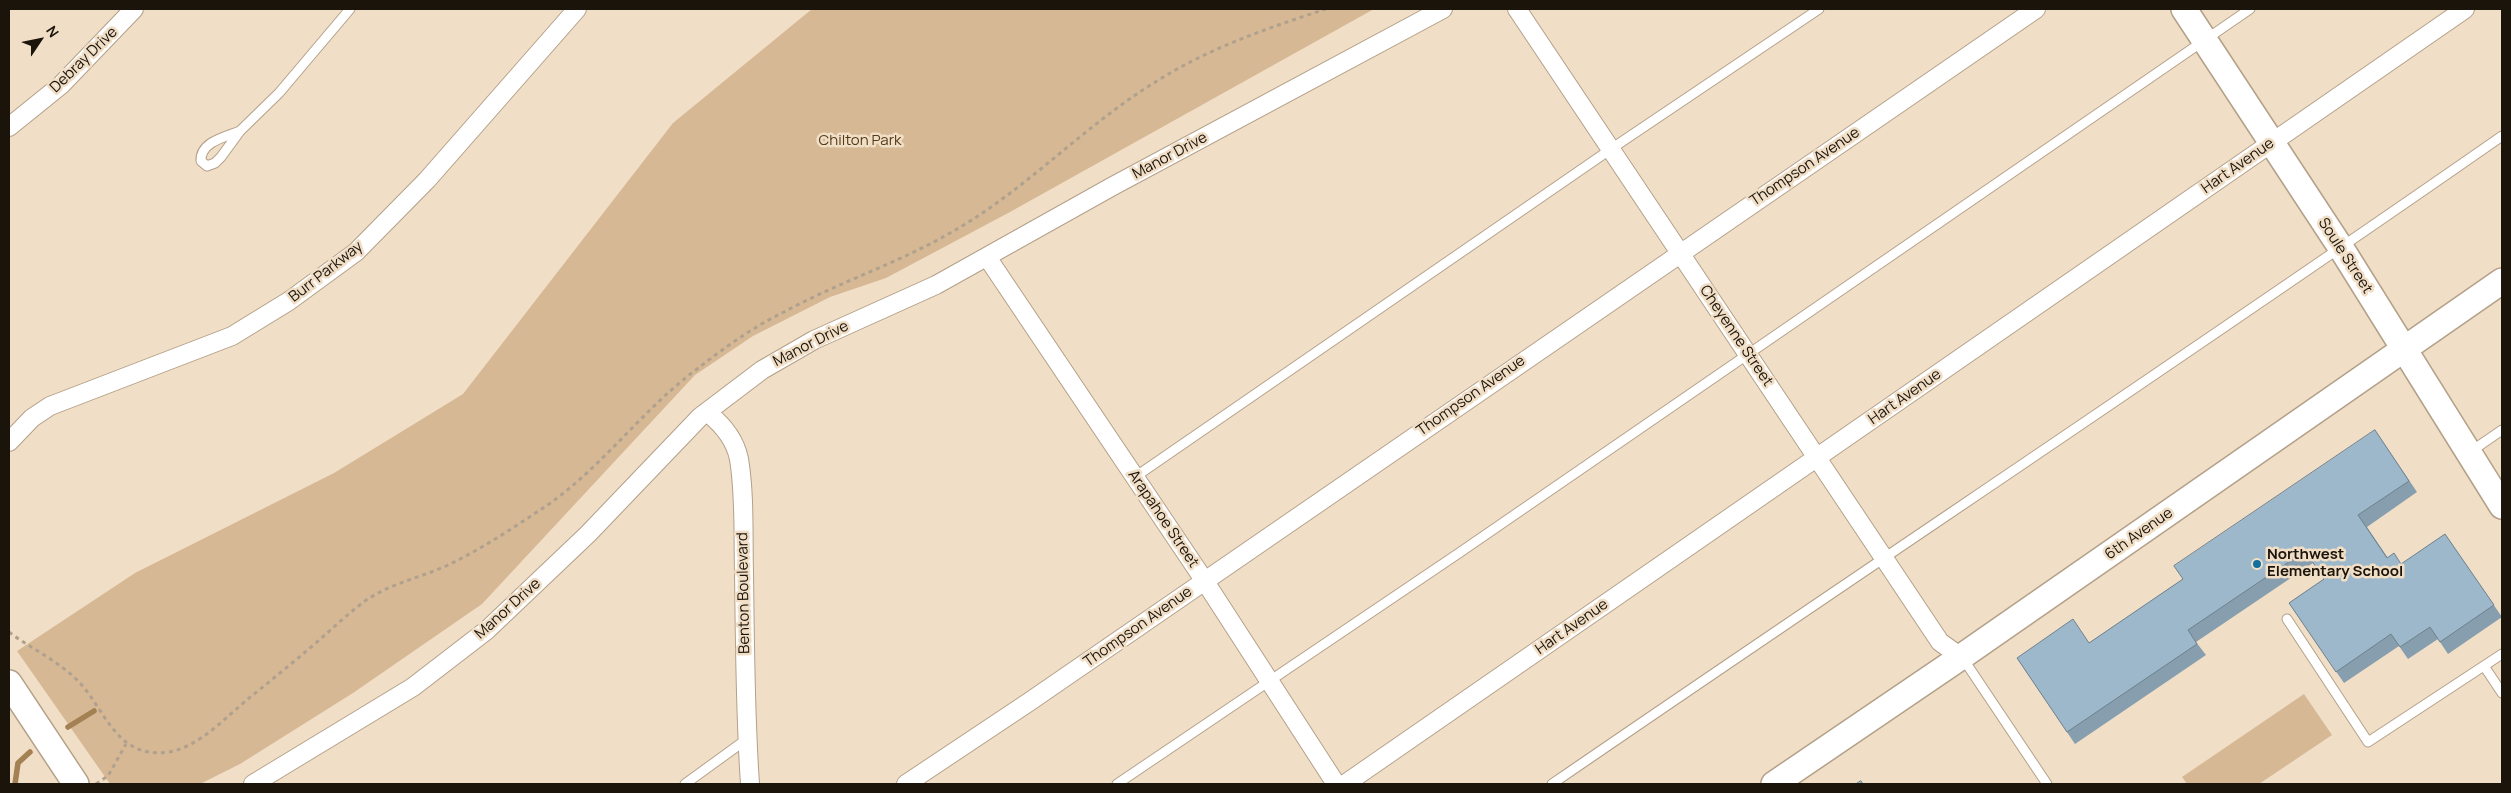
<!DOCTYPE html>
<html>
<head>
<meta charset="utf-8">
<style>
  body { margin:0 }
  #map { position:relative; width:2511px; height:793px; overflow:hidden; background:#f1dec6; font-family:Manrope,sans-serif }
  canvas { display:block }
  .frame { position:absolute; inset:0; border:10px solid #1a140b; pointer-events:none }
  .north { position:absolute; left:15px; top:15px; width:50px; height:50px; -webkit-text-stroke:4px #f1dec6; paint-order:stroke; rotate:56deg; font-size:14px; font-weight:700; line-height:20px; text-align:center; color:#1a140b }
  .north::after { content:''; display:block; margin:auto; width:18px; height:22px; background:#1a140b; clip-path:polygon(50% 0,100% 100%,50% 72%,0 100%) }
</style>
</head>
<body>
<div id="map">
<canvas width="2511" height="793"></canvas>
<div class="frame"></div>
<div class="north">N</div>
</div>
<script>
const g = document.querySelector('canvas').getContext('2d');
g.lineJoin = 'round';
function paint(path, color) { g.fillStyle = color; g.fill(path, 'evenodd'); }
function strokePath(path, color, width, dash) { g.strokeStyle = color; g.lineWidth = width; g.lineCap = dash ? 'butt' : 'round'; g.setLineDash(dash || []); g.stroke(path); }
function drawText(font, color, halo, rows, align = 'center') {
  g.font = font + ' Manrope,sans-serif'; g.lineWidth = 5; g.setLineDash([]); g.textBaseline = 'middle'; g.strokeStyle = halo; g.fillStyle = color; for (const [text, x, y, turn = 0] of rows) {
    g.save(); g.translate(x, y); g.rotate((+turn || 0) * Math.PI / 180); g.textAlign = isNaN(turn) ? turn : align; if (halo) g.strokeText(text, 0, 0); g.fillText(text, 0, 0); g.restore();
  }
}
const green = new Path2D(`
  M812,9h562l-364,203 -124,66 -56,19 -77,39 -58,39 -213,229 -129,89 -113,71 -40,20h-90l-93,-133 118,-78 199,-100 129,-79 210,-271z
  M2304,694l28,41 -73,49h-72l-5,-7z`);
const stream = new Path2D(`
  M68,727l26,-16
  M15,784l3,-21 12,-11`);
const path = new Path2D(`
  M9,632c21,16 46,27 66,46 31,29 39,82 94,74 30,-5 57,-35 79,-53 21,-17 42,-34 62,-51 19,-16 36,-33 55,-47 24,-17 54,-23 81,-35 36,-17 70,-40 103,-62 55,-39 94,-95 148,-135 27,-21 56,-42 87,-57 57,-31 118,-50 173,-83 72,-42 129,-105 200,-148 52,-33 111,-53 169,-72
  M96,784l12,-8 18,-32`);
const lane = new Path2D(`
  M240,131c-15,6 -40,11 -39,30l6,5 8,-3 6,-6 19,-26 39,-38 71,-84
  M2470,452l32,-22
  M1135,477l476,-328 208,-140
  M2287,619l81,123 134,-88
  M1962,657l85,127
  M2484,666l18,27
  M685,784l62,-45
  M1117,784l342,-231 791,-544
  M1552,784c316,-217 636,-429 950,-648`);
const street = new Path2D(`
  M1517,9l423,633 21,15
  M9,127l52,-42 73,-76
  M987,257l217,323 132,204
  M708,413c15,12 27,26 31,46 6,36 4,76 5,113 1,71 1,142 6,212
  M9,442l23,-24 18,-12 182,-70 57,-35 67,-49 71,-72 150,-171
  M253,784l160,-97 74,-57 101,-96 112,-117 62,-47 52,-30 122,-55 177,-99 330,-177
  M906,784l123,-82 1007,-693
  M1345,784l1120,-775`);
const secondary = new Path2D(`
  M2184,9l157,239 161,258
  M9,683l67,101
  M1774,784l187,-127 541,-376`);
const wall = new Path2D(`
  M2375,430l42,62 -50,35 21,31 14,6 43,-30 57,83 -54,37 -10,-15 -30,20 -9,-13 -55,37 -55,-80 35,-24 -11,-16 -117,79 10,13 -131,89 -58,-86 72,-15 94,-64z`);
const building = new Path2D(`
  M2375,430l34,51 -51,34 29,43 7,-5 7,11 44,-30 49,71 -54,37 -10,-15 -30,20 -9,-13 -55,38 -47,-69 35,-24 -19,-28 -117,79 9,14 -130,88 -50,-74 56,-39 16,24 94,-64 -9,-13z
  M1861,781l2,3h-7z`);
const markers = [
  [2257,564,5,"#136f9e"]
];
const streetNames = [
  ["Debray Drive",84,60,-44],
  ["Manor Drive",1170,156,-28],
  ["Hart Avenue",2238,166,-35],
  ["Thompson Avenue",1805,167,-34],
  ["Soule Street",2345,256,57],
  ["Burr Parkway",326,272,-38],
  ["Cheyenne Street",1736,336,56],
  ["Manor Drive",811,344,-27],
  ["Thompson Avenue",1471,396,-35],
  ["Hart Avenue",1905,397,-35],
  ["Arapahoe Street",1163,519,56],
  ["6th Avenue",2139,534,-35],
  ["Benton Boulevard",744,593,-91],
  ["Manor Drive",508,609,-42],
  ["Thompson Avenue",1138,627,-35],
  ["Hart Avenue",1572,627,-35]
];
const parkNames = [
  ["Chilton Park",860,141]
];
const poiNames = [
  ["Northwest",2267,555],
  ["Elementary School",2267,572]
];
paint(green, '#d6b994');
strokePath(stream, '#a48154', 5.5);
strokePath(lane, '#b3a089', 11);
strokePath(street, '#b3a089', 20);
strokePath(secondary, '#b3a089', 28);
strokePath(path, '#b0a18e', 3, [4, 4]);
strokePath(lane, '#fff', 9);
strokePath(street, '#fff', 18);
strokePath(secondary, '#fff', 25);
paint(wall, '#879eae');
paint(building, '#9db8ca');
strokePath(building, '#6e818d', 1);
for (const [x, y, r, color] of markers) { const dot = new Path2D(); dot.arc(x, y, r, 0, 2 * Math.PI); g.fillStyle = color; g.fill(dot); strokePath(dot, '#f1dec6', 2); }
drawText('15px', '#1a140b', '#f1dec6', streetNames);
drawText('15px', '#543b16', '#f1dec6', parkNames);
drawText('bold 15px', '#1a140b', '#f1dec6', poiNames, 'left');
</script>
</body>
</html>
